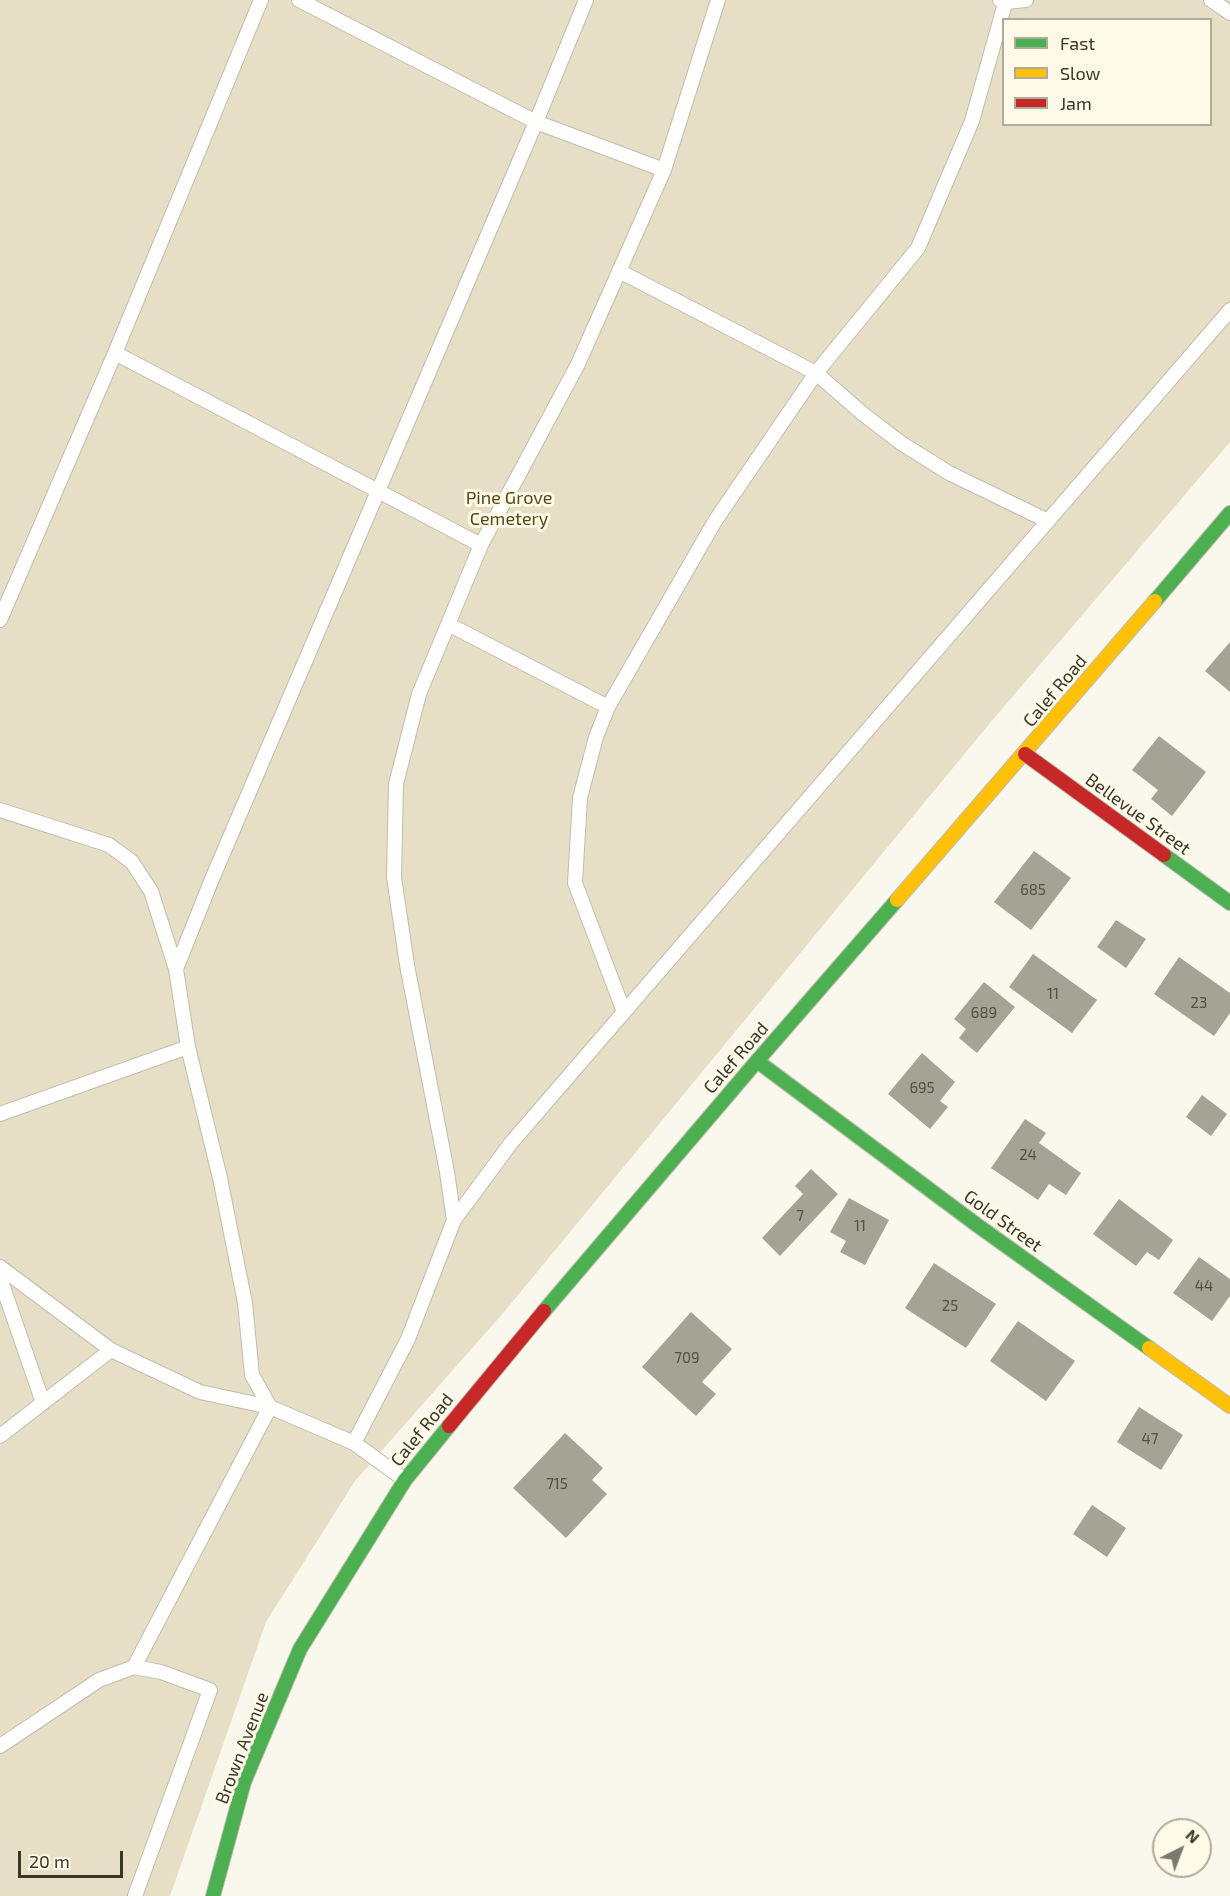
<!DOCTYPE html>
<html>
<head>
<meta charset="utf-8">
<style>
  body { margin:0 }
  #map { position:relative; width:1230px; height:1896px; overflow:hidden; background:#faf7ed; font-family:"Exo 2",sans-serif }
  canvas { display:block }
  .legend { position:absolute; left:1002px; top:18px; width:210px; height:108px; box-sizing:border-box; background:#fffae8; border:2px solid #afab9c; margin:0; padding:8px 10px; list-style:none; font-size:18px; color:#38352a }
  .legend li { display:flex; align-items:center; gap:12px; height:30px }
  .legend b { width:30px; border:2px solid #afab9c }
  .north { position:absolute; left:1152px; top:1818px; width:60px; height:60px; box-sizing:border-box; background:#fffae8; border:2px solid #afab9c; border-radius:50%; rotate:42deg; font-size:16px; font-weight:700; line-height:24px; text-align:center; color:#38352a }
  .north::after { content:''; display:block; margin:auto; width:21px; height:27px; background:#7c796e; clip-path:polygon(50% 0,100% 100%,50% 72%,0 100%) }
  .scale { position:absolute; left:18px; top:1851px; width:105px; height:27px; box-sizing:border-box; border:3px solid #38352a; border-top:0; padding-left:8px; font-size:18px; line-height:21px; white-space:nowrap; color:#38352a; -webkit-text-stroke:4px #fffae8; paint-order:stroke }
</style>
</head>
<body>
<div id="map">
<canvas width="1230" height="1896"></canvas>
<ul class="legend">
<li><b style="height:8px;background:#4caf50"></b>Fast</li>
<li><b style="height:8px;background:#ffc107"></b>Slow</li>
<li><b style="height:8px;background:#c62828"></b>Jam</li>
</ul>
<div class="north">N</div>
<div class="scale">20 m</div>
</div>
<script>
const g = document.querySelector('canvas').getContext('2d');
g.lineJoin = 'round';
function paint(path, color) { g.fillStyle = color; g.fill(path, 'evenodd'); }
function strokePath(path, color, width, dash) { g.strokeStyle = color; g.lineWidth = width; g.lineCap = dash ? 'butt' : 'round'; g.setLineDash(dash || []); g.stroke(path); }
function drawText(font, color, halo, rows, align = 'center') {
  g.font = font + ' "Exo 2",sans-serif'; g.lineWidth = 6; g.setLineDash([]); g.textBaseline = 'middle'; g.strokeStyle = halo; g.fillStyle = color; for (const [text, x, y, turn = 0] of rows) {
    g.save(); g.translate(x, y); g.rotate((+turn || 0) * Math.PI / 180); g.textAlign = isNaN(turn) ? turn : align; if (halo) g.strokeText(text, 0, 0); g.fillText(text, 0, 0); g.restore();
  }
}
const green = new Path2D(`
  M0,0h1230v442l-240,281 -486,589 -149,169 -89,141 -96,274h-170zM1004,20h206v104h-206z`);
const building = new Path2D(`
  M1230,642v50l-25,-21z
  M1159,736l47,36 -34,44 -21,-17 7,-9 -26,-20z
  M1034,851l37,27 -40,52 -37,-28z
  M1116,920l30,19 -20,29 -29,-21z
  M1033,954l64,46 -25,33 -63,-46z
  M1179,957l51,36v20l-16,23 -60,-42z
  M984,982l31,25 -38,46 -18,-15 7,-9 -12,-10z
  M922,1053l33,29 -15,19 8,6 -18,22 -42,-35z
  M1202,1095l25,19 -16,22 -25,-19z
  M1025,1119l21,14 -7,10 42,30 -15,22 -17,-11 -11,16 -47,-32z
  M811,1169l27,25 -58,62 -18,-18 41,-44 -8,-8z
  M849,1198l40,22 -24,45 -25,-13 6,-11 -16,-9z
  M1119,1199l54,41 -14,20 -12,-8 -11,14 -43,-32z
  M1199,1257l31,22v17l-18,25 -39,-28z
  M934,1263l62,41 -30,44 -61,-40z
  M691,1312l41,37 -30,33 14,12 -20,22 -54,-49z
  M1018,1321l57,40 -29,40 -56,-40z
  M1139,1407l44,28 -22,35 -44,-28z
  M565,1433l38,35 -11,12 15,14 -41,44 -53,-50z
  M1092,1505l34,23 -19,29 -34,-23z`);
const lane = new Path2D(`
  M299,0l237,122 128,48
  M1000,0l6,2 20,-2
  M1211,0l19,13
  M619,271l197,102 47,41 38,29 48,30 99,48
  M115,353l366,192 -62,149 -23,90 -2,93 13,88 40,207 7,48 -46,119 -54,104 -84,-36 -18,-32 -7,-72 -25,-125 -32,-131 -12,-78 36,-90 324,-757 50,-122
  M481,545l97,-181 86,-194 54,-170
  M0,620l115,-267 146,-353
  M448,624l160,83
  M0,810l109,35 23,17 19,29 25,78
  M624,1012l-49,-129 5,-85 16,-61 12,-30 107,-186 101,-148 102,-125 54,-127 34,-121
  M0,1114l188,-67
  M454,1220l57,-77 719,-833
  M0,1267l111,83 89,42 70,15 -136,260
  M0,1278l43,125
  M0,1436l111,-86
  M354,1443l51,37
  M0,1746l99,-66 35,-13 27,5 49,18 -75,206`);
const fast = new Path2D(`
  M1155,601l75,-88
  M1164,855l66,48
  M757,1061l220,164 172,123
  M544,1311l213,-250 140,-161
  M213,1896l31,-114 56,-133 105,-169 44,-54`);
const slow = new Path2D(`
  M897,900l258,-299
  M1149,1348l81,58`);
const jam = new Path2D(`
  M1025,754l139,101
  M449,1426l95,-115`);
const numberNames = [
  ["685",1033,890],
  ["11",1053,994],
  ["23",1199,1003],
  ["689",984,1013],
  ["695",922,1088],
  ["24",1028,1155],
  ["7",800,1216],
  ["11",860,1226],
  ["44",1204,1286],
  ["25",950,1306],
  ["709",687,1358],
  ["47",1150,1439],
  ["715",557,1484]
];
const parkNames = [
  ["Pine Grove",509,498],
  ["Cemetery",509,519]
];
const streetNames = [
  ["Calef Road",1055,691,-50],
  ["Bellevue Street",1138,814,36],
  ["Calef Road",736,1058,-49],
  ["Gold Street",1003,1221,36],
  ["Calef Road",422,1430,-51],
  ["Brown Avenue",242,1748,-69]
];
paint(green, '#e6dfc6');
paint(building, '#a5a296');
strokePath(lane, '#bfbcb2', 16);
strokePath(fast, '#bfbcb2', 16);
strokePath(slow, '#bfbcb2', 16);
strokePath(jam, '#bfbcb2', 16);
strokePath(lane, '#fefefc', 14);
strokePath(fast, '#4caf50', 14);
strokePath(slow, '#ffc107', 14);
strokePath(jam, '#c62828', 14);
drawText('15px', '#535045', null, numberNames);
drawText('18px', '#544818', '#fffae8', parkNames);
drawText('18px', '#38352a', '#fffae8', streetNames);
</script>
</body>
</html>
